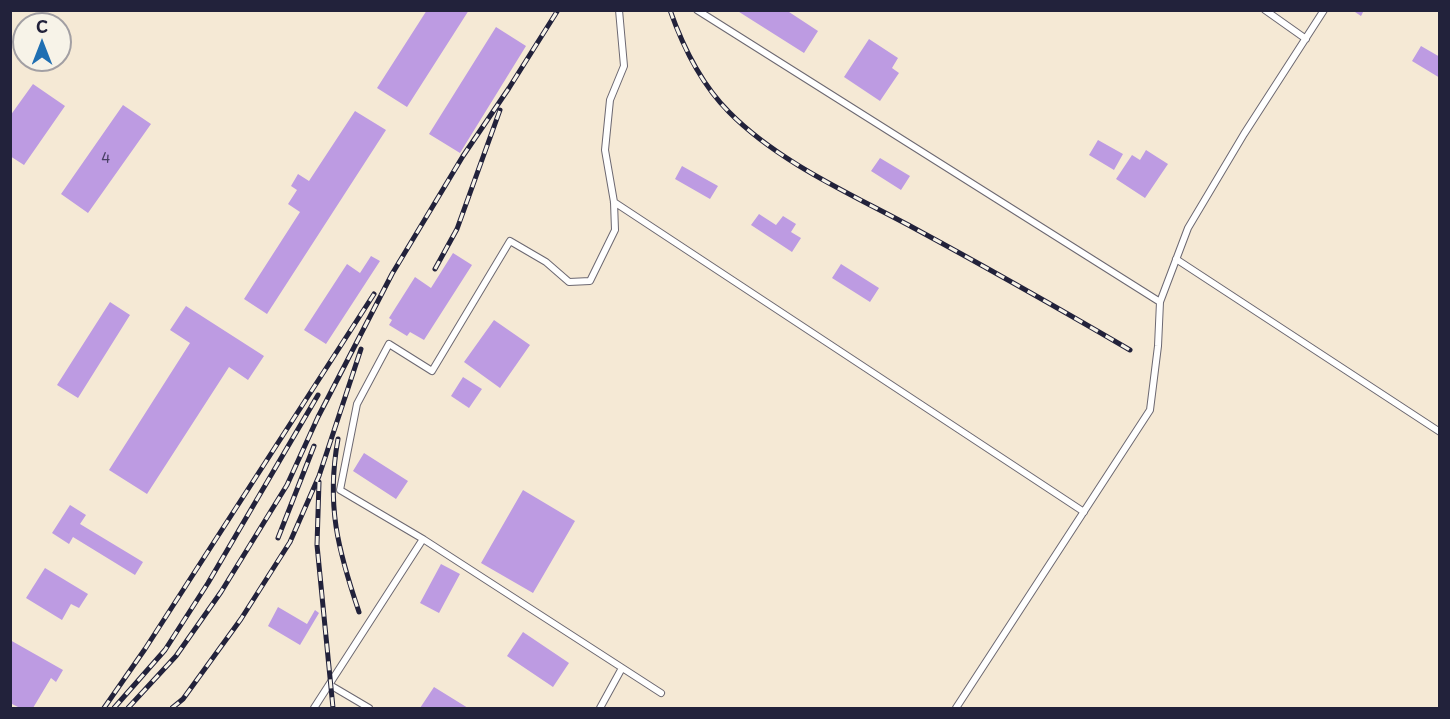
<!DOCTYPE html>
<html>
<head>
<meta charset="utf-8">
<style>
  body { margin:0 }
  #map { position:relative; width:1450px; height:719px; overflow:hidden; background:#f5e9d5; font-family:"Playpen Sans",sans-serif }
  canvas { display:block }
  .frame { position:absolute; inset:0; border:12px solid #22223b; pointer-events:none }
  .north { position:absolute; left:12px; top:12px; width:60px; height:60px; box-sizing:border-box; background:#f7f3e8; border:2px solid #a29fa3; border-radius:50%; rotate:0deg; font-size:16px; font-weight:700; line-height:24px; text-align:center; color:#22223b }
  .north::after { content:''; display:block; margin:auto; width:21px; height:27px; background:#1f6fb2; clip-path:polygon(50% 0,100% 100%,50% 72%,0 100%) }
</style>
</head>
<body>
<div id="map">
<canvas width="1450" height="719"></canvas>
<div class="frame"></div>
<div class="north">С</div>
</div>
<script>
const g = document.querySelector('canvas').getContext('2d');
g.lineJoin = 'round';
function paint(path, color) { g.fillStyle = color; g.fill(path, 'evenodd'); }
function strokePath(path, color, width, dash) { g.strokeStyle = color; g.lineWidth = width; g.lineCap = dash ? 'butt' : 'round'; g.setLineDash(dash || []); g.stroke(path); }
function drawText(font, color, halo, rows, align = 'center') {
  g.font = font + ' "Playpen Sans",sans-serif'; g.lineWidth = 6; g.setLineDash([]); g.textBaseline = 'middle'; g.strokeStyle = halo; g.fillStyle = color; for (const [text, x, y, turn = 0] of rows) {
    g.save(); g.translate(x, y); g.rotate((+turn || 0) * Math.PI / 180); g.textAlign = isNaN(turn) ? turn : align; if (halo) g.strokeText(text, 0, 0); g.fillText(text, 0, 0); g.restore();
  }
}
const building = new Path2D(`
  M427,10h42l-62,97 -30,-19z
  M736,10h50l32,21 -14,22z
  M1352,10h12l-3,6z
  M496,27l30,19 -66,107 -31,-19z
  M869,39l29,19 -6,10 7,5 -19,28 -36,-24z
  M1421,46l19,11v21l-28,-17z
  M33,84l32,22 -41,59 -14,-9v-40z
  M123,105l28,19 -63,89 -27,-19z
  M355,111l31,19 -119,184 -23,-15 56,-87 -12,-8 9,-14 -6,-4 7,-12 11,7z
  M1098,140l25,14 -9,16 -25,-15z
  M1146,150l22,14 -23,34 -29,-19 16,-24 8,5z
  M880,158l30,18 -9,14 -30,-19z
  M682,166l36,20 -8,13 -35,-20z
  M759,214l17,11 7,-9 13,8 -5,8 10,6 -9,14 -41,-27z
  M453,253l19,12 -48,75 -14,-8 -3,4 -18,-11 3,-5 -3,-2 26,-41 16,11z
  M371,256l9,5 -54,83 -22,-14 43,-66 13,9z
  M841,264l38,24 -9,14 -38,-24z
  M110,302l20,13 -52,83 -21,-13z
  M186,306l78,50 -16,24 -19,-13 -82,127 -38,-24 81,-127 -20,-13z
  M494,320l36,25 -30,43 -36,-26z
  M463,377l19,12 -13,19 -18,-12z
  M364,453l44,28 -12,18 -43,-28z
  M523,490l52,31 -42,72 -52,-30z
  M70,505l16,10 -6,9 63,38 -8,13 -62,-38 -4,7 -17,-11z
  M441,564l19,10 -21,39 -19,-10z
  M45,568l43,26 -9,14 -8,-4 -9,16 -36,-22z
  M278,607l29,17 8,-14 4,3 -19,32 -32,-19z
  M523,632l46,31 -16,24 -46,-31z
  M10,640l53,30 -7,12 -5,-4 -18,30h-13l-10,-5z
  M434,687l34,21h-48z`);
const service = new Path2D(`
  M697,10l463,292 -2,44 -8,64 -194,298
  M1265,10l41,29
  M614,202l470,310
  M1176,259l264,173
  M1160,302l28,-74 56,-94 80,-124
  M423,539l-83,-49 17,-86 32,-60 43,27 78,-130 36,21 23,20 21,-1 25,-51 -1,-28 -9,-52 5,-50 14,-34 -5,-56
  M330,685l39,23
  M314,708l109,-169 238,154
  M600,708l22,-40`);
const rail = new Path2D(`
  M670,10c13,37 31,74 59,102 49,50 122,82 183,115 74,40 146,81 218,123
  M435,269l22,-40 43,-119
  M338,439c-12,66 0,111 21,173
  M319,482l-2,63 16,163
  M278,538l36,-92
  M104,708l41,-59 229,-355
  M114,708l51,-58 43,-67 110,-188
  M128,708l48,-52 45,-64 66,-107 31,-68 74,-143 71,-118 46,-68 49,-78
  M172,708l11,-9 58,-80 49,-77 29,-66 42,-127`);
const numberNames = [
  ["4",106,159]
];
paint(building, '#bd9be2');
strokePath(service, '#6c6871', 8);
strokePath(service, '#fff', 6);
strokePath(rail, '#22223b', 5);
strokePath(rail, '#f7f3e8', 3, [9]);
drawText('14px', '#494065', null, numberNames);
</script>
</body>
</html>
